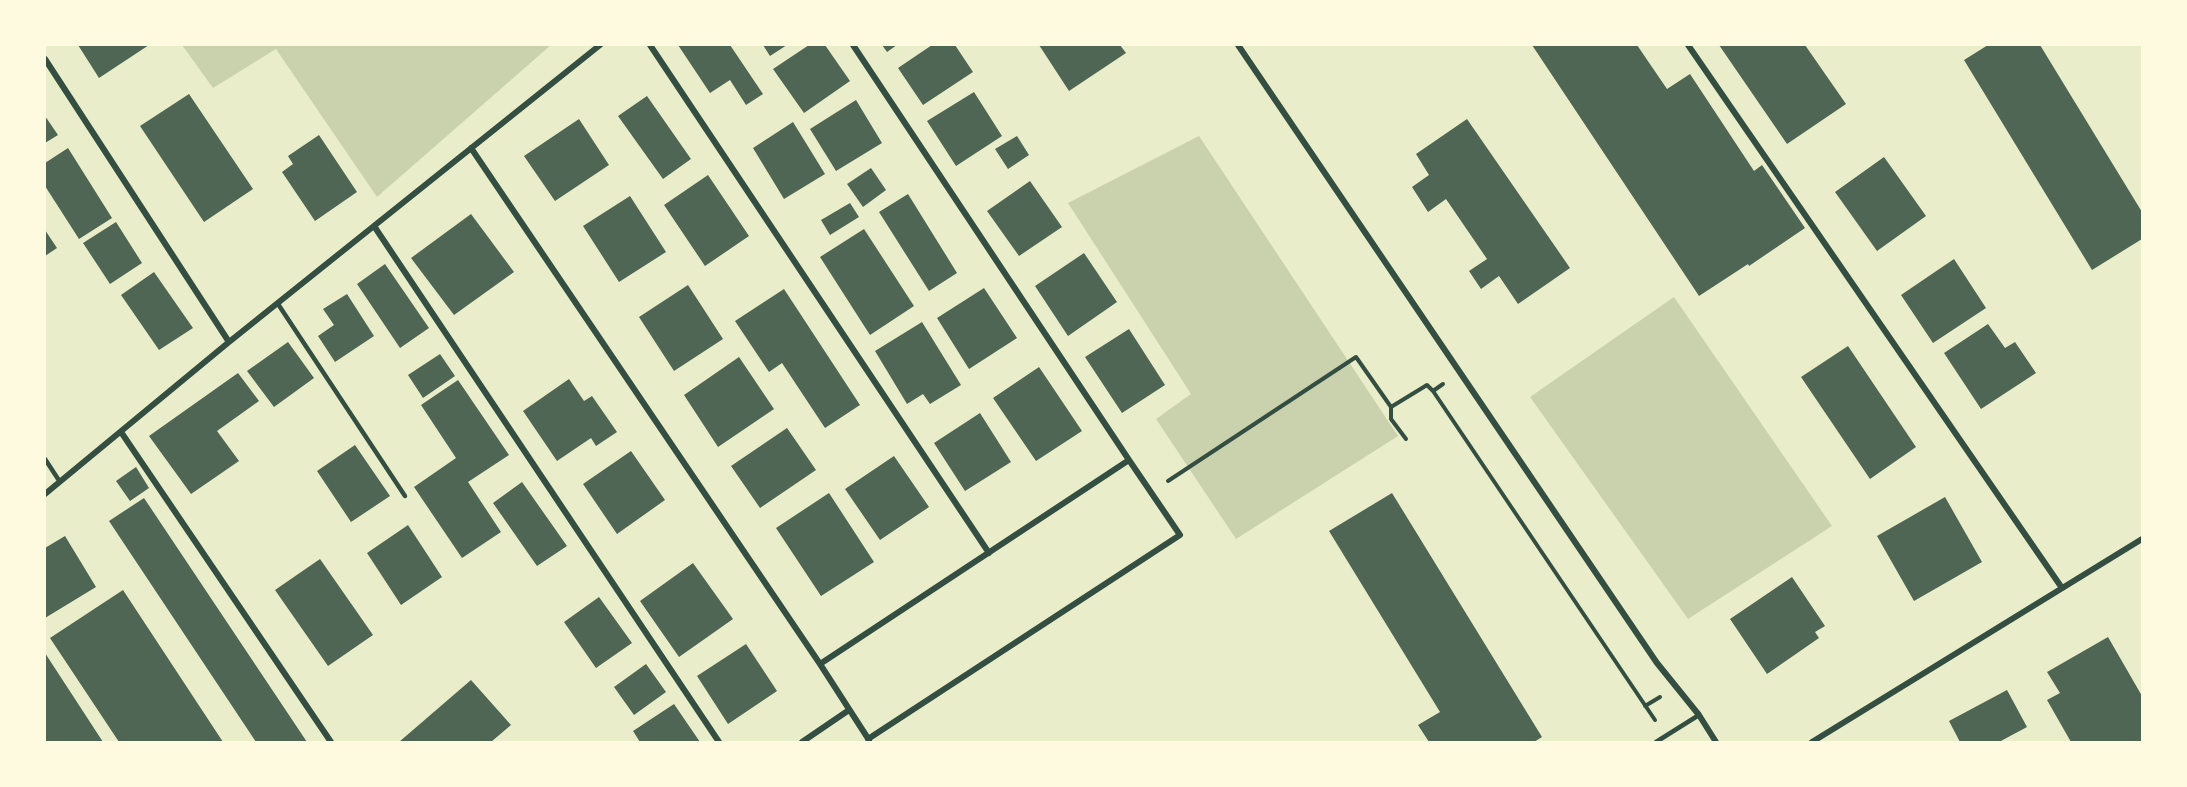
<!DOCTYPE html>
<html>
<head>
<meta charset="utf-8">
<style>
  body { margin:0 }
  #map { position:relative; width:2187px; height:787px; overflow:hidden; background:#e9edc9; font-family:Commissioner,sans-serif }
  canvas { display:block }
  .frame { position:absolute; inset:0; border:46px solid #fefae0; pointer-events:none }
</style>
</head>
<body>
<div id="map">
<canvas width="2187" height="787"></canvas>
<div class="frame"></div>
</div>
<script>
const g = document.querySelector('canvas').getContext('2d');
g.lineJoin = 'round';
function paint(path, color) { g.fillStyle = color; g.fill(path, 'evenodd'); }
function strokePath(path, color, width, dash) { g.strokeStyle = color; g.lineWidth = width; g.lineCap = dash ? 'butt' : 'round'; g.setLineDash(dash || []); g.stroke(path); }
const green = new Path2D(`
  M182,45h369l-174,152 -101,-148 -63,39z
  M1199,136l199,300 -162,103 -80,-120 35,-25 -123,-191z
  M1674,297l158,229 -144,93 -158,-222z`);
const building = new Path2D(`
  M78,45h71l-50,33z
  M678,45h52l33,49 -17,11 -16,-25 -20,13z
  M763,45h24l-17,11z
  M809,45h16l25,36 -46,32 -31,-44z
  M882,45h15l-10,7z
  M932,45h23l18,27 -50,33 -25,-37z
  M1039,45h81l6,8 -57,38z
  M1532,45h105l30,44 23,-15 64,97 8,-6 43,63 -56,38 -1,-2 -49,32z
  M1719,45h86l41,59 -59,40z
  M1988,45h52l102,167v27l-50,31 -128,-210z
  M974,92l28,44 -46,30 -29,-45z
  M189,94l64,95 -49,33 -64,-96z
  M647,96l44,63 -28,20 -45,-63z
  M856,100l26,43 -46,28 -26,-42z
  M45,116l13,19 -13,8z
  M579,119l30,46 -54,36 -31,-45z
  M1467,119l103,149 -52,36 -19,-28 -18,13 -12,-18 18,-12 -41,-60 -18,13 -16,-25 17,-12 -13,-21z
  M793,122l32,52 -41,25 -31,-51z
  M319,135l38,57 -42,29 -33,-49 11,-8 -5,-8z
  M1017,136l12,19 -21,14 -13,-20z
  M68,148l44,70 -33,21 -34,-53v-23z
  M1884,157l42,59 -49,35 -42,-59z
  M871,168l15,22 -23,17 -16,-23z
  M708,175l41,61 -44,30 -41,-61z
  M1030,181l32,46 -43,29 -32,-45z
  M908,194l49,79 -28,18 -50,-79z
  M630,196l36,56 -47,30 -36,-56z
  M850,203l9,14 -29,18 -9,-15z
  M471,214l43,58 -60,43 -43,-57z
  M116,222l26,41 -32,21 -27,-41z
  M864,229l50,77 -44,29 -50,-78z
  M45,230l12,18 -12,8z
  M1084,253l33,49 -49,34 -33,-50z
  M1954,259l32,49 -53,35 -32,-48z
  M385,264l44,64 -29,20 -43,-64z
  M154,272l39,56 -34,22 -38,-55z
  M688,285l35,54 -49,32 -35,-54z
  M984,288l33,50 -48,31 -32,-51z
  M784,289l76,116 -35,23 -43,-65 -13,9 -34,-51z
  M347,294l27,42 -39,26 -17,-26 16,-11 -11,-16z
  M922,322l39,63 -31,19 -7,-10 -16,10 -32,-53z
  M1988,324l17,24 10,-6 21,31 -55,36 -37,-56z
  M1129,329l36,56 -43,28 -37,-56z
  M288,342l26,36 -40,29 -27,-36z
  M1848,346l68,101 -46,32 -69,-102z
  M440,354l15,22 -32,22 -15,-23z
  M739,357l35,52 -56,38 -34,-52z
  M1039,367l43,64 -46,30 -43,-63z
  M238,373l21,28 -42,30 22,30 -48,33 -42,-58z
  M569,379l15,22 8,-5 25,36 -21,14 -5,-8 -34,23 -34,-50z
  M458,380l51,75 -41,27 33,50 -39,26 -48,-71 42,-29 -35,-53z
  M980,413l31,49 -46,29 -31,-48z
  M787,428l29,42 -56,38 -29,-42z
  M355,445l35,51 -39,26 -34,-51z
  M631,451l34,49 -48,34 -34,-50z
  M894,456l35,51 -49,33 -35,-51z
  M136,467l13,21 -19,13 -14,-20z
  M522,482l45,64 -30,20 -44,-63z
  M829,493l45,69 -53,34 -45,-68z
  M1392,493l150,244 -8,5h-105l-11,-17 22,-13 -111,-181z
  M1945,497l37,65 -68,39 -37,-65z
  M144,498l163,244h-51l-147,-221z
  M408,525l34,52 -41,28 -34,-52z
  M65,536l31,51 -51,31v-70z
  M320,559l53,76 -45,31 -53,-76z
  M693,563l40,56 -54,38 -39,-56z
  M1792,577l33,49 -10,6 4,6 -52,36 -37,-55z
  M123,590l100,152h-104l-69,-104z
  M599,597l33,46 -36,25 -32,-46z
  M2108,637l34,59v46h-71l-24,-42 13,-7 -13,-21z
  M746,644l31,47 -49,33 -31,-48z
  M45,653l58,89h-58z
  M646,664l20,28 -32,23 -20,-28z
  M471,680l40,45 -20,17h-92z
  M2007,690l20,37 -28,15h-39l-11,-21z
  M674,704l26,38h-60l-7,-11z`);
const path = new Path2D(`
  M1433,391l222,329
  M1391,407v12l15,20
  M1168,481l188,-124 35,50 36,-22 6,6 10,-7
  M1645,706l15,-9`);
const service = new Path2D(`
  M278,304l127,192
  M45,459l15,23
  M1656,742l43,-27`);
const minor = new Path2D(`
  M650,45l339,508
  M853,45l276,415
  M1238,45l419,618 42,52 17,27
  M1688,45l374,543
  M45,59l184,283
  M471,148l349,516 49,76
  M374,226l345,516
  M121,432l210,310
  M45,494l184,-152 371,-297
  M820,664l309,-204 51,75 -312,204
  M802,742l47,-32
  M1812,742l330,-203`);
paint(green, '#cad2ad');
paint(building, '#4f6655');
strokePath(path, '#344e41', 4);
strokePath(service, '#344e41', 4.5);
strokePath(minor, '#344e41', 6);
</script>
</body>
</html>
